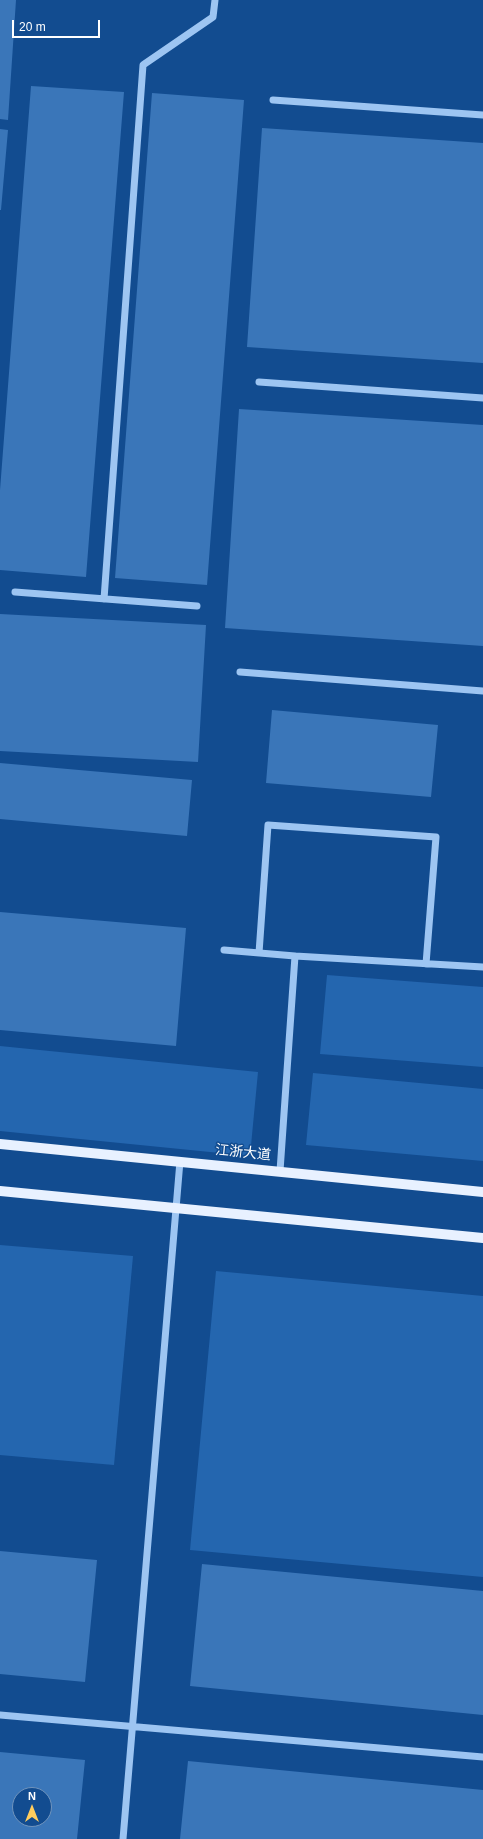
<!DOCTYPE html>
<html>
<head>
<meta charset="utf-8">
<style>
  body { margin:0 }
  #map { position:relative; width:483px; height:1839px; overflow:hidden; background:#124c90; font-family:Arial,sans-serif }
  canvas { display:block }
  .north { position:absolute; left:12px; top:1787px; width:40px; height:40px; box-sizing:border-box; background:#124c90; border:1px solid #7194bc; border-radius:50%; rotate:0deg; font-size:11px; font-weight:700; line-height:16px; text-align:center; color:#fff }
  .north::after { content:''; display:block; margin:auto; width:14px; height:18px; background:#ffcd5e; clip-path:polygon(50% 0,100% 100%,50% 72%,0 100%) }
  .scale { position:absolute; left:12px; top:20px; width:88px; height:18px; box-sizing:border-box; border:2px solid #fff; border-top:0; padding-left:5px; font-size:12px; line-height:14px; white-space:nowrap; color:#fff; -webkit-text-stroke:3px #124c90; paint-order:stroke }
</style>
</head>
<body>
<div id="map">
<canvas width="483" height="1839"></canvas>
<div class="north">N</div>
<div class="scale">20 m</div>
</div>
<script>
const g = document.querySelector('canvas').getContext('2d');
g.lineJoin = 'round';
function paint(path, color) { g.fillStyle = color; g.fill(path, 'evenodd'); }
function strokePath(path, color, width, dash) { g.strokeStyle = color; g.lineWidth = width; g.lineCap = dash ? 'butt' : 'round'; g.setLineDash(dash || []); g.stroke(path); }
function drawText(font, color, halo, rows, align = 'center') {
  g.font = font + ' Arial,"Noto Sans SC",sans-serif'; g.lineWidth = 3; g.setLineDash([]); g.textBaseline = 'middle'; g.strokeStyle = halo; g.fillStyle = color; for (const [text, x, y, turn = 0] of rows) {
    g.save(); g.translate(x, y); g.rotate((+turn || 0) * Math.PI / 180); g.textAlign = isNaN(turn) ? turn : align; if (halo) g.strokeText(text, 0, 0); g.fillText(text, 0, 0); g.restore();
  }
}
const green = new Path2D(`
  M327,975l156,12v80l-163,-13z
  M0,1046l258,26 -8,84 -250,-25z
  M313,1073l170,16v72l-177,-16z
  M0,1245l133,11 -19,209 -114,-10z
  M216,1271l267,25v281l-293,-27z`);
const building = new Path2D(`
  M0,0h16l-8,120 -8,-1z
  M31,86l93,6 -38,485 -86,-7v-80z
  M152,93l92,7 -37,485 -92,-7z
  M262,128l221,15v220l-236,-16z
  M0,129l8,1 -7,80h-1z
  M239,409l244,16v221l-258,-18z
  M0,614l206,11 -8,137 -198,-11z
  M272,710l166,15 -7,72 -165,-14z
  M0,763l192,17 -5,56 -187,-17z
  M0,912l186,16 -10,118 -176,-16z
  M0,1551l97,9 -12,122 -85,-8z
  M202,1564l281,27v124l-293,-29z
  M0,1752l85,8 -8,79h-77zM20,1795h24v24h-24z
  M188,1761l295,29v49h-303z`);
const minor = new Path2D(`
  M273,100l210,15
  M259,382l224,16
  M15,592l182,14
  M104,599l39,-534 70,-48 2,-17
  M240,672l243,19
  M224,950l71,6 -15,215
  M259,953l9,-128 168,12 -10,127
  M295,956l188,11
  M0,1715l483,42
  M123,1839l57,-678`);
const major = new Path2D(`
  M0,1144l483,48
  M0,1191l483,47`);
const streetNames = [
  ["江浙大道",243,1153,6]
];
paint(green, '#2466af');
paint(building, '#3a76b9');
strokePath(minor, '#9dc5f2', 7);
strokePath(major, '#e8f1ff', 10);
drawText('14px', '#fff', '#124c90', streetNames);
</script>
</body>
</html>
